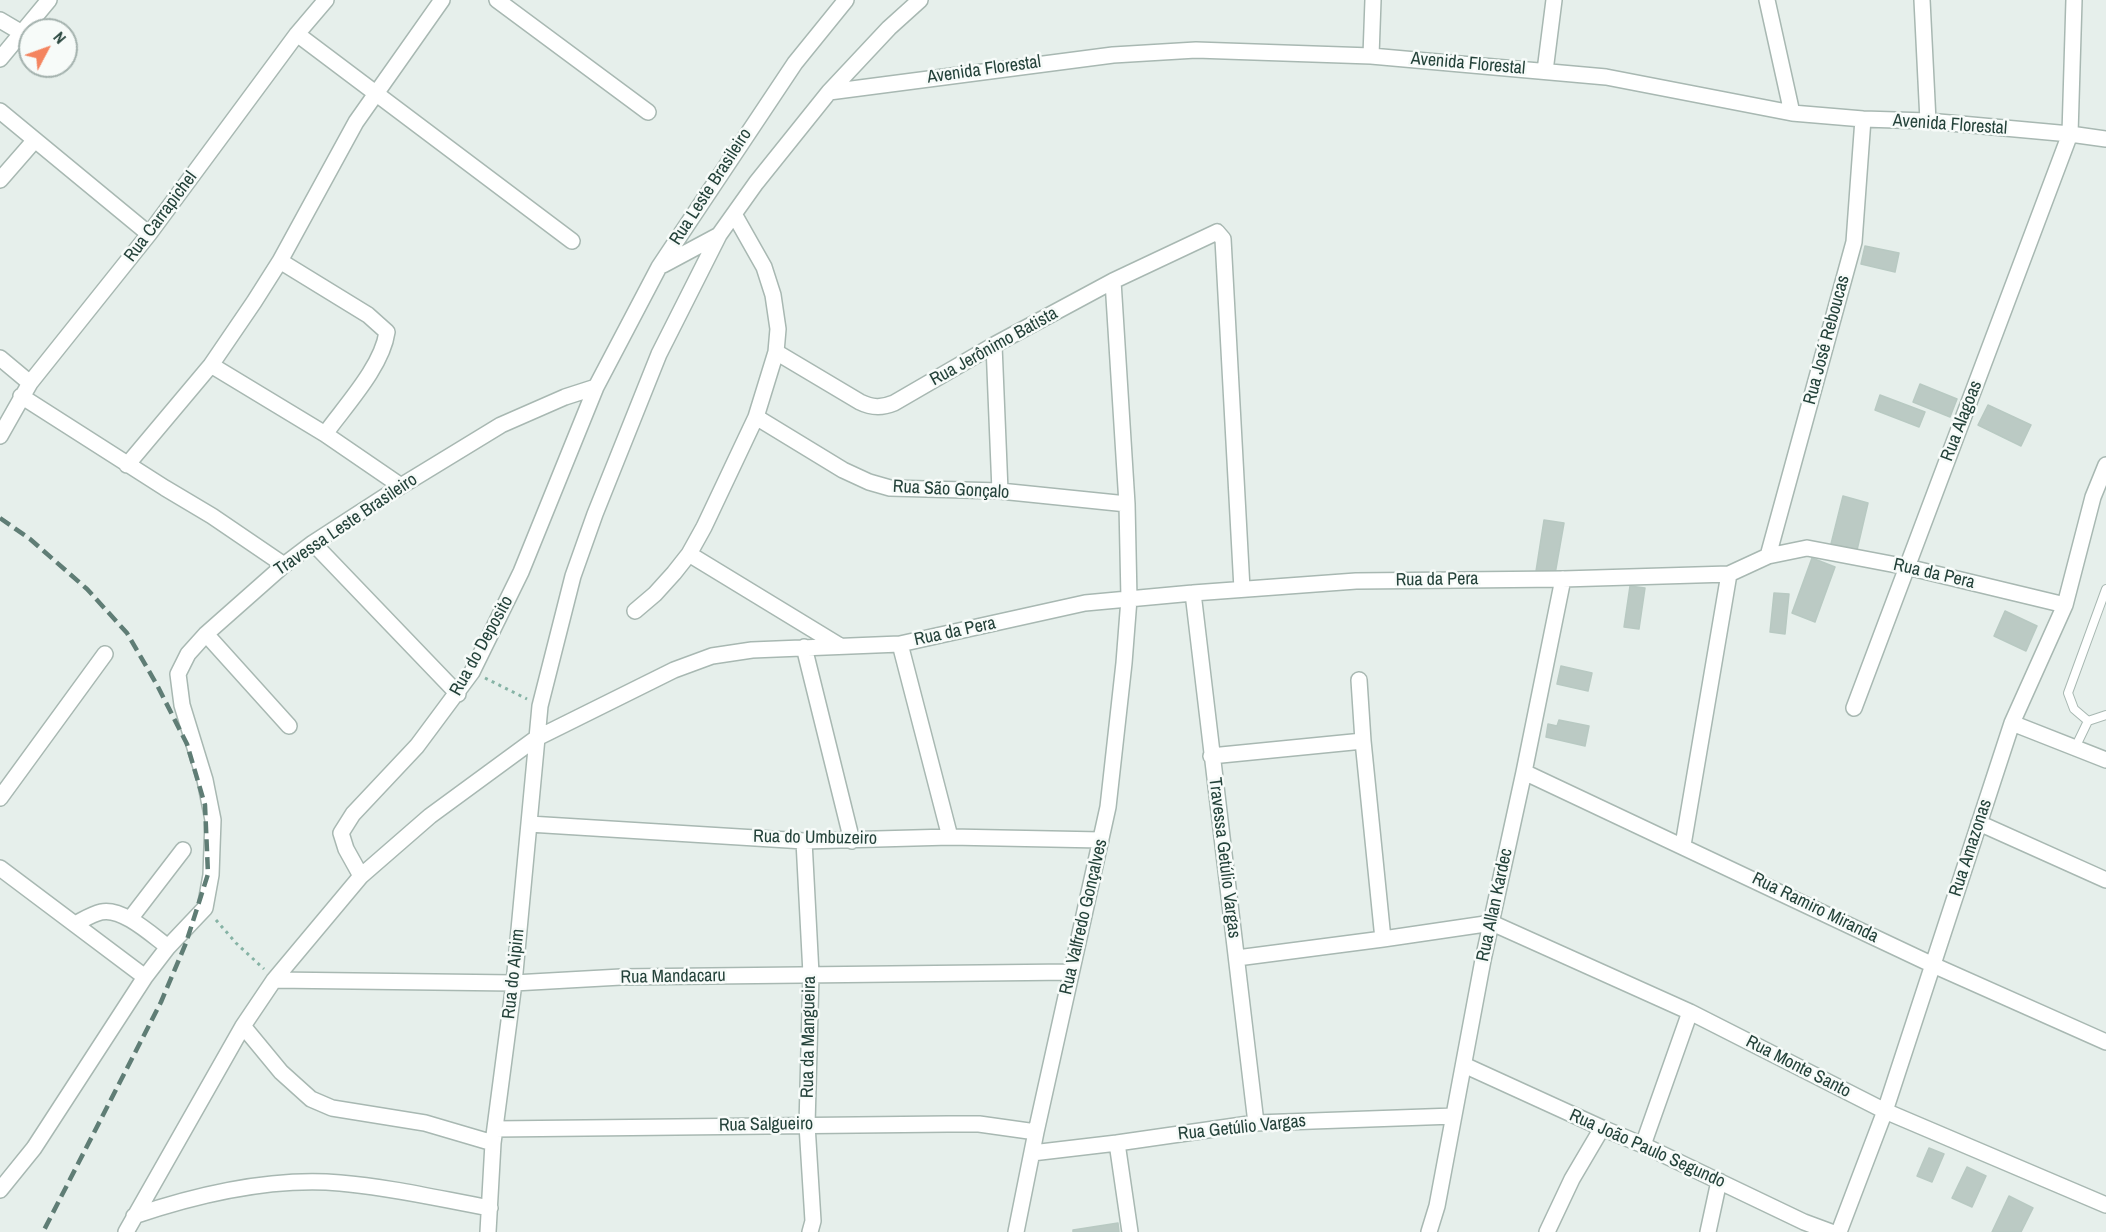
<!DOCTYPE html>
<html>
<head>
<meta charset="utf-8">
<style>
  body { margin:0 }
  #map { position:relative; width:2106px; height:1232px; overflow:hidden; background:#e6efeb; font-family:"Archivo Narrow",sans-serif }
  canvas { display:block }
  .north { position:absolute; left:18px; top:18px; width:60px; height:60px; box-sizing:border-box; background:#f7fbf9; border:2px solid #a3b1ad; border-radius:50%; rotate:49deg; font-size:16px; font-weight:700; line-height:24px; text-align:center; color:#24423a }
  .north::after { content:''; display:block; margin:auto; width:21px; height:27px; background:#f4845f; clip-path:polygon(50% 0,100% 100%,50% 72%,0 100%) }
</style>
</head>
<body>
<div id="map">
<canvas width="2106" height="1232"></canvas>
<div class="north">N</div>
</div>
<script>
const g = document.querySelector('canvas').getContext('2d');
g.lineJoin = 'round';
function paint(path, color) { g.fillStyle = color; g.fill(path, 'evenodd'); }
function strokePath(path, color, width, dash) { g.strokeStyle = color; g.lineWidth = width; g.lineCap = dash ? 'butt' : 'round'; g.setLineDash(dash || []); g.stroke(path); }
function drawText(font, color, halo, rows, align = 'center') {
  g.font = font + ' "Archivo Narrow",sans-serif'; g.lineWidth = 5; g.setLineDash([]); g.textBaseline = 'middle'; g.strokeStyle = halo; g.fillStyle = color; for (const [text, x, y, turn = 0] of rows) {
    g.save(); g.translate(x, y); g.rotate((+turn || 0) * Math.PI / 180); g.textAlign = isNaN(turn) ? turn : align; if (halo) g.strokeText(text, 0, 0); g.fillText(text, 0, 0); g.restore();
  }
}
const building = new Path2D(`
  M1865,246l34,7 -4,19 -34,-8z
  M1920,384l37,15 -7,18 -37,-15z
  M1880,395l45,17 -6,15 -44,-17z
  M1988,405l43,20 -10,21 -43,-21z
  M1843,496l25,7 -11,47 -26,-6z
  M1544,520l20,3 -9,51 -19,-3z
  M1812,558l23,9 -20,55 -23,-9z
  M1630,586l15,2 -6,41 -15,-2z
  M1774,593l15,1 -4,40 -15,-2z
  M2005,611l32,15 -11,25 -32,-15z
  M1561,666l31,7 -4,18 -31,-7z
  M1559,720l30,6 -4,20 -39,-9 2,-13 9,2z
  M1929,1148l15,6 -12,28 -15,-6z
  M1967,1167l19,9 -14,31 -20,-9z
  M2009,1196l24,12 -12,24h-29z
  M1118,1223l1,9h-46v-2z`);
const path = new Path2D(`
  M485,678l42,21
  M216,920l20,23 28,26`);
const lane = new Path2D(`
  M2088,721l-14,-12 -6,-16 38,-104
  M2088,721l18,-6
  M2075,748l13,-27`);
const street = new Path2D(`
  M497,0l151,112
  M1767,0l25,113
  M1922,0l6,121
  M0,20l22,13
  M297,34l275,207
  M1371,56l2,-56
  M0,59l49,-59
  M1545,71l9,-71
  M829,92l284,-37 83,-5 175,6 235,21 186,36 71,6 65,2 142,13 36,5
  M0,111l149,123
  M0,180l34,-39
  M280,261l88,54 19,17c-5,35 -42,74 -62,102
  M663,265l56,-30
  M994,345l6,146
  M776,352l84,50c12,6 22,6 34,1l100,-58 119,-64 104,-49 6,7 19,350
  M0,358l30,25
  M211,365l114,69 76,52
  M21,396l144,92 47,28 72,49
  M756,417l87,53 26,12 21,6 110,3 127,13
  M0,436l30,-53 119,-149 148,-200 29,-34
  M127,465l84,-100 43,-63 26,-41 76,-139 86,-122
  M313,543l145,151
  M689,554l151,92
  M1768,556l86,-314 9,-123
  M1193,593l63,530
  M635,611l20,-17 19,-21 15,-19 15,-27 52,-110 20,-65 2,-23 -5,-34 -9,-28 -30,-53
  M206,634l83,92
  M900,644l50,193
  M804,647l48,194
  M1359,680l4,61 20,198
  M1854,708l216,-574 4,-134
  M2012,723l94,37
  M1211,756l152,-15
  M1524,772l409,193 173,77
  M0,798l105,-144
  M1979,823l127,57
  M529,824l275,17 146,-4 151,3
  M804,841l7,133 -4,151 6,96 -3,11
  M1683,845l46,-271
  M0,868l145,109
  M361,876l-15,-27 -5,-16 12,-19 64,-68 55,-74 49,-100 75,-185 63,-120 136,-204 51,-63
  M130,919l53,-69
  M75,924c8,-4 17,-10 26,-12 21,-5 51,23 67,35
  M1237,958l146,-19 109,-16 198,89 195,99 221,94
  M274,980l240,3 107,-6 450,-5
  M243,1026l38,46 30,27 21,9 93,15 68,20
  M1464,1065l138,63 41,17 161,77 27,10
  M495,1129l453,-5h31l57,8
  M1117,1143l13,89
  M1643,1145l47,-133
  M1032,1153l85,-10 139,-20 198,-7
  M0,1190l34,-42 111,-171 23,-30 37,-39 6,-33 2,-55 -8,-40 -23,-75 -4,-31 10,-20 18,-20 78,-69 29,-22 88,-57 100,-61 64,-28 31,-10
  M134,1216c65,-22 137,-39 206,-33 50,4 100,16 150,25
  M126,1232l117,-206 31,-46 87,-104 69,-60 105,-77 139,-69 38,-14 40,-6 148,-6 185,-41 108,-10 163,-12 207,-2 166,-5 39,-18 39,-8 100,19 158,38
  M488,1232l5,-89 21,-160 26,-277 33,-130 22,-62 64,-160 60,-119 37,-52 73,-91 60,-64 31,-28
  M1016,1232l20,-100 72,-325 16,-144 5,-64 -2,-95 -14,-223
  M1429,1232l8,-26 46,-246 41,-188 39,-193
  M1547,1232l25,-53 30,-51
  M1708,1232l11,-51
  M1839,1232l46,-121 127,-388 53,-118 28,-108 13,-32`);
const rail = new Path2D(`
  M0,518l30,21 57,50 40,44 30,52 30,59 18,61 3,69 -22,69 -25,59 -118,230`);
const streetNames = [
  ["Avenida Florestal",1468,64,5],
  ["Avenida Florestal",984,70,-8],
  ["Avenida Florestal",1950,125,4],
  ["Rua Leste Brasileiro",711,187,-57],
  ["Rua Carrapichel",161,217,-53],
  ["Rua José Reboucas",1827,340,-75],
  ["Rua Jerônimo Batista",994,347,-29],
  ["Rua Alagoas",1962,421,-69],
  ["Rua São Gonçalo",951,490,3],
  ["Travessa Leste Brasileiro",346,525,-34],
  ["Rua da Pera",1934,574,13],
  ["Rua da Pera",1437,580,-1],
  ["Rua da Pera",955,632,-12],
  ["Rua do Deposito",482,646,-61],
  ["Rua do Umbuzeiro",815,838,1],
  ["Rua Amazonas",1971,848,-72],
  ["Travessa Getúlio Vargas",1224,858,83],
  ["Rua Allan Kardec",1495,905,-78],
  ["Rua Ramiro Miranda",1815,908,26],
  ["Rua Valfredo Gonçalves",1084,917,-77],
  ["Rua do Aipim",514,974,-84],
  ["Rua Mandacaru",673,977,-1],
  ["Rua da Mangueira",809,1037,-89],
  ["Rua Monte Santo",1798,1067,27],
  ["Rua Salgueiro",766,1125,-1],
  ["Rua Getúlio Vargas",1242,1128,-6],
  ["Rua João Paulo Segundo",1647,1149,24]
];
paint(building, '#bbcac4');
strokePath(building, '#b8c9c2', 1.5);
strokePath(lane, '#a8b8b2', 10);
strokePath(street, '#a8b8b2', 18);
strokePath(path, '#86b3a5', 3, [3, 4.5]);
strokePath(lane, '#fff', 8);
strokePath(street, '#fff', 15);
strokePath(rail, '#5f7d75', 4.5, [12, 6]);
drawText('18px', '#24423a', '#f7fbf9', streetNames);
</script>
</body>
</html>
